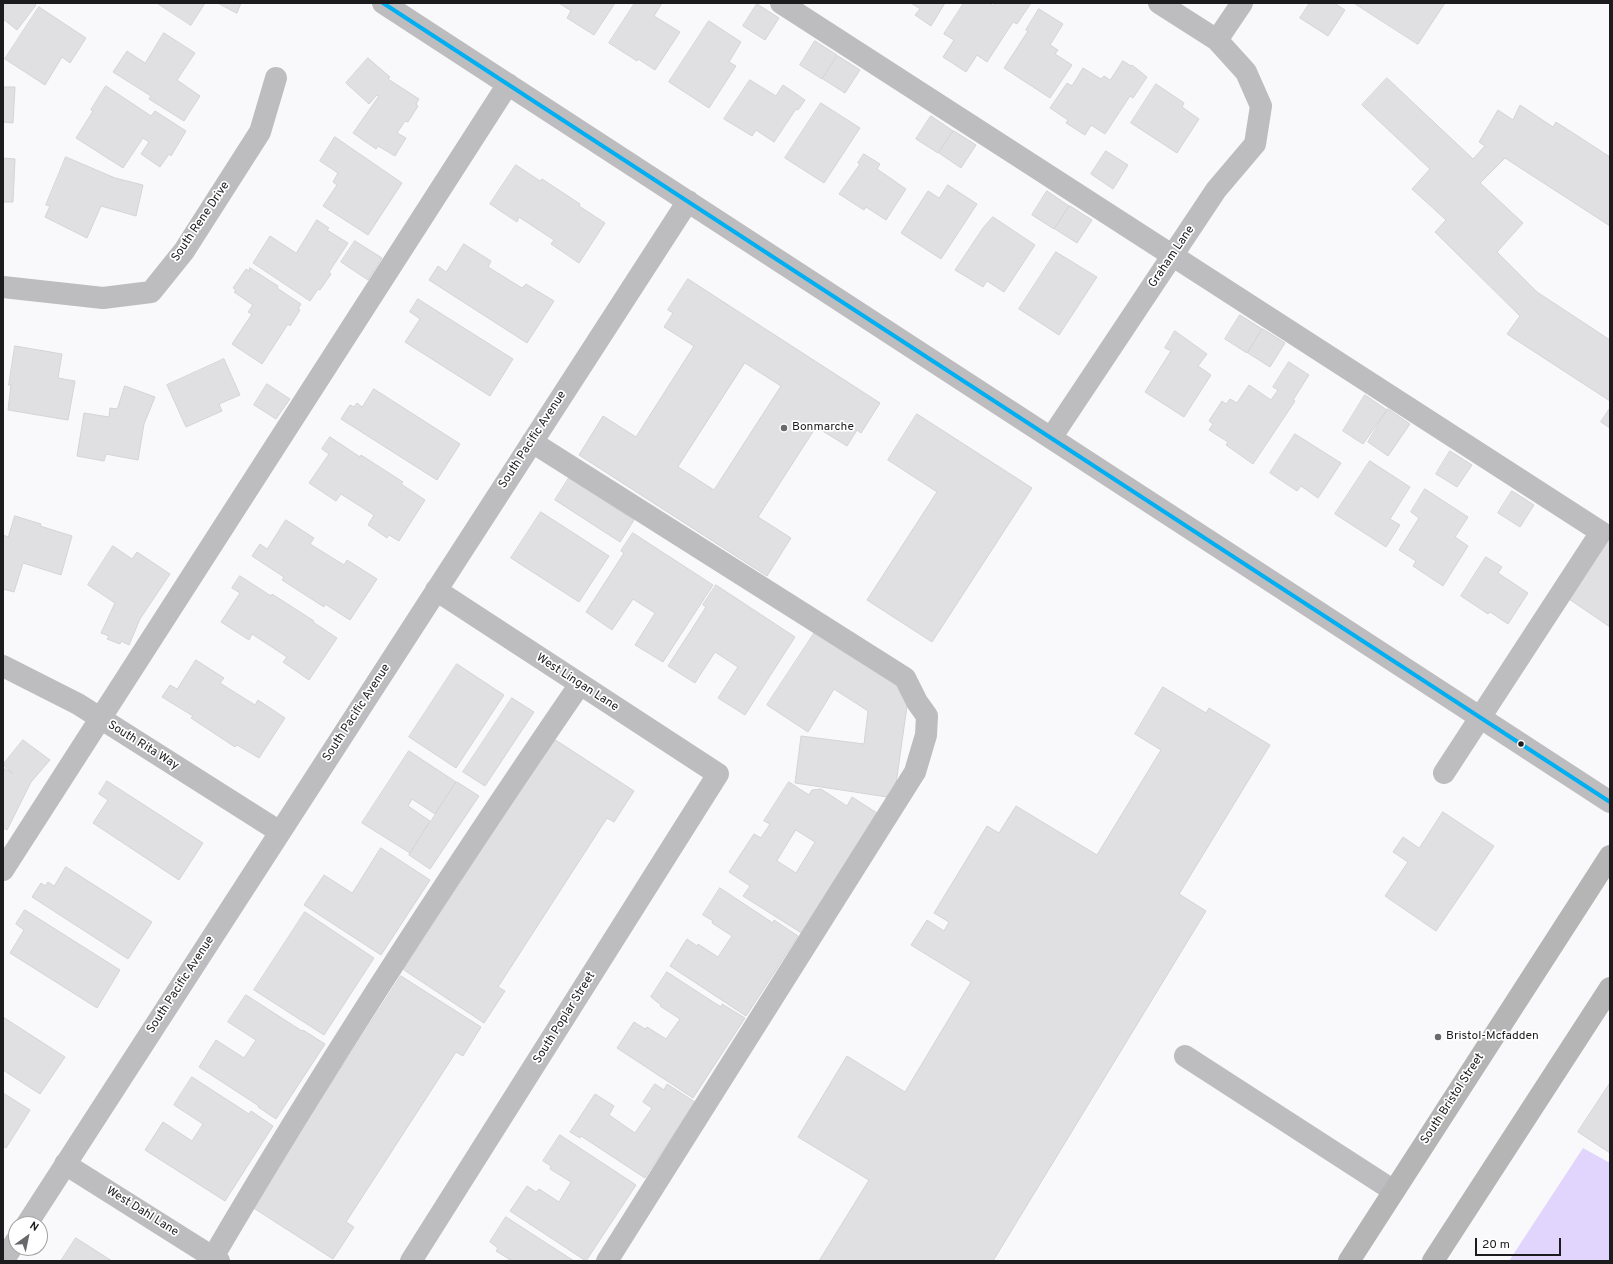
<!DOCTYPE html>
<html>
<head>
<meta charset="utf-8">
<style>
  body { margin:0 }
  #map { position:relative; width:1613px; height:1264px; overflow:hidden; background:#f9f8fa; font-family:Overpass,sans-serif }
  canvas { display:block }
  .frame { position:absolute; inset:0; border:4px solid #1c1b1d; pointer-events:none }
  .north { position:absolute; left:8px; top:1216px; width:40px; height:40px; box-sizing:border-box; background:#fff; border:1px solid #a4a4a5; border-radius:50%; rotate:33deg; font-size:11px; font-weight:700; line-height:16px; text-align:center; color:#1c1b1d }
  .north::after { content:''; display:block; margin:auto; width:14px; height:18px; background:#69686a; clip-path:polygon(50% 0,100% 100%,50% 72%,0 100%) }
  .scale { position:absolute; left:1475px; top:1238px; width:86px; height:18px; box-sizing:border-box; border:2px solid #1c1b1d; border-top:0; padding-left:5px; font-size:12px; line-height:14px; white-space:nowrap; color:#1c1b1d; -webkit-text-stroke:3px #fff; paint-order:stroke }
</style>
</head>
<body>
<div id="map">
<canvas width="1613" height="1264"></canvas>
<div class="frame"></div>
<div class="north">N</div>
<div class="scale">20 m</div>
</div>
<script>
const g = document.querySelector('canvas').getContext('2d');
g.lineJoin = 'round';
function paint(path, color) { g.fillStyle = color; g.fill(path, 'evenodd'); }
function strokePath(path, color, width, dash) { g.strokeStyle = color; g.lineWidth = width; g.lineCap = dash ? 'butt' : 'round'; g.setLineDash(dash || []); g.stroke(path); }
function drawText(font, color, halo, rows, align = 'center') {
  g.font = font + ' Overpass,sans-serif'; g.lineWidth = 3.5; g.setLineDash([]); g.textBaseline = 'middle'; g.strokeStyle = halo; g.fillStyle = color; for (const [text, x, y, turn = 0] of rows) {
    g.save(); g.translate(x, y); g.rotate((+turn || 0) * Math.PI / 180); g.textAlign = isNaN(turn) ? turn : align; if (halo) g.strokeText(text, 0, 0); g.fillText(text, 0, 0); g.restore();
  }
}
const green = new Path2D(`
  M1583,1148l27,15v98h-101z`);
const building = new Path2D(`
  M3,3h31l2,2 -19,25 -14,-11z
  M157,3h48l-14,22z
  M218,3h23l-4,10z
  M559,3h56l-21,32 -27,-17 4,-7z
  M635,3h27l-8,13 26,16 -25,38 -17,-11 -1,2 -28,-18z
  M911,3h34l-14,23 -16,-11 5,-6z
  M964,3h28l-1,1 2,2 2,-3h36l-14,21 -4,-2 -26,40 -10,-7 -11,17 -23,-15 11,-17 -10,-6z
  M1310,3h24l11,7 -17,26 -28,-18z
  M1354,3h91l-27,41z
  M757,4l22,14 -14,22 -22,-14z
  M39,7l47,31 -16,25 -8,-6 -17,28 -40,-26z
  M1039,9l24,15 -13,21 8,5 -3,4 17,11 -22,33 -46,-30 24,-37 -2,-1z
  M709,21l32,21 -12,20 7,4 -27,42 -40,-26z
  M164,33l31,20 -18,27 23,16 -16,25 -35,-22 2,-3 -38,-24 14,-21 18,12z
  M815,41l22,14 -15,24 -22,-14z
  M838,56l22,14 -15,23 -22,-14z
  M368,58l22,19 -2,2 31,20 -3,5 2,2 -10,16 -3,-1 -8,12 9,5 -11,18 -17,-10 -2,3 -23,-16 26,-37 -2,-1 -8,9 -23,-21z
  M1123,61l8,5 1,-1 15,12 -14,21 -3,-2 -25,38 -14,-9 -6,10 -19,-12 2,-3 -18,-12 17,-25 5,3 11,-18 18,11 3,-3 6,4z
  M1387,78l86,81 12,-13 -6,-4 19,-32 15,10 7,-15 33,22 3,-5 54,35v69l-105,-68 -25,25 43,40 -26,29 40,40 73,48v61l-103,-67 13,-18 -85,-84 11,-12 -34,-31 18,-20 -68,-64z
  M750,80l26,16 7,-11 22,15 -7,10 -2,-1 -22,33 -18,-12 -4,6 -28,-17z
  M1156,84l28,19 -2,4 17,12 -22,34 -46,-30z
  M106,86l45,30 4,-5 31,20 -15,25 -2,-2 -9,13 -19,-13 8,-12 -6,-4 -20,30 -47,-30 17,-27 -2,-1z
  M3,87h12l-2,36 -10,-1z
  M821,103l39,25 -36,55 -39,-25z
  M931,116l22,15 -15,22 -22,-14z
  M954,131l22,14 -15,23 -22,-15z
  M335,137l67,46 -34,52 -45,-29 14,-21 -4,-3 5,-9 -18,-12z
  M1106,151l22,14 -15,24 -22,-15z
  M864,154l16,10 -3,5 29,20 -20,31 -20,-13 -2,3 -25,-16 21,-30 -2,-1z
  M66,157l49,21 28,7 -7,31 -35,-10 -14,32 -42,-21 5,-11 -4,-1z
  M3,158l12,1 -2,43h-10z
  M516,165l24,16 2,-2 38,25 -1,2 26,17 -26,40 -28,-19 3,-4 -35,-23 -2,5 -27,-18z
  M948,185l29,19 -36,55 -40,-26 27,-42 11,7z
  M1047,191l22,15 -15,23 -22,-14z
  M1070,206l22,14 -15,23 -22,-14z
  M993,217l42,28 -31,47 -17,-11 -4,6 -28,-17 28,-42z
  M317,220l12,8 -2,2 21,13 -19,29 2,2 -11,16 -2,-1 -8,12 -57,-38 17,-27 26,17z
  M355,241l27,17 -14,22 -27,-18z
  M464,244l27,17 -3,6 34,21 4,-4 28,17 -27,42 -98,-63 9,-14 8,6z
  M1056,252l41,25 -38,58 -40,-26z
  M250,268l28,18 -1,2 24,16 -3,5 2,1 -10,16 -2,-2 -26,40 -30,-20 20,-30 -4,-2 5,-7 -19,-13 2,-2 -3,-2 13,-19 3,2z
  M688,279l192,124 -19,30 -4,-3 -10,16 -31,-19 -58,90 33,21 -24,38 -188,-121 24,-39 33,21 58,-91 -30,-19 9,-14 -5,-3zM745,363l36,23 -67,104 -36,-23z
  M418,299l95,60 -23,37 -85,-54 15,-23 -10,-7z
  M1240,315l22,14 -15,24 -22,-14z
  M1263,329l22,14 -15,24 -22,-14z
  M1175,331l32,23 -9,12 13,9 -27,42 -39,-25 26,-41 -6,-3z
  M15,346l47,8 -4,24 17,3 -7,39 -60,-10 3,-25h-2z
  M224,359l16,36 -21,9 3,7 -36,16 -19,-42z
  M1289,362l20,13 -16,25 2,1 -42,63 -27,-19 2,-3 -19,-12 4,-6 -4,-3 13,-20 4,3 4,-5 7,4 12,-18 22,15 7,-10 -5,-3z
  M267,384l23,15 -14,20 -22,-14z
  M125,386l30,11 -11,27 -6,36 -32,-6 -2,7 -27,-5 7,-43 25,4 1,-9 7,1z
  M374,389l86,55 -23,36 -96,-61 9,-14 4,2 3,-4 5,4z
  M1365,395l22,15 -24,34 -20,-13z
  M1610,408v20l-9,-6z
  M1388,409l22,15 -22,32 -20,-14z
  M917,414l115,74 -100,154 -65,-42 70,-108 -49,-32z
  M1295,434l46,29 -23,35 -17,-12 -4,5 -27,-18z
  M330,437l30,20 1,-2 42,27 -2,2 24,16 -26,41 -10,-6 -2,3 -19,-13 6,-10 -33,-21 -5,7 -27,-18 20,-29 -7,-5z
  M1450,451l22,14 -15,22 -21,-13z
  M1370,461l40,26 -20,32 10,6 -14,22 -51,-33z
  M569,478l65,42 -14,22 -65,-42z
  M1425,489l43,28 -13,20 13,9 -25,40 -30,-20 3,-5 -17,-11 20,-32 -8,-6z
  M1512,491l22,14 -14,22 -22,-14z
  M541,512l68,44 -30,46 -68,-44z
  M15,516l26,8 -1,2 32,10 -11,39 -38,-12 -9,29 -11,-3v-54l5,2z
  M286,520l28,18 -4,6 34,21 3,-5 30,19 -27,41 -25,-16 -1,3 -42,-27 2,-3 -32,-21 8,-12 7,5z
  M633,533l80,52 -50,77 -28,-17 20,-32 -22,-14 -21,31 -26,-18 38,-59 -3,-2z
  M1610,539v88l-41,-28z
  M113,546l19,13 5,-7 33,22 -30,45 -11,26 -8,-4 -1,3 -13,-5 2,-3 -8,-3 14,-30 -27,-18z
  M1486,557l16,10 -4,6 30,20 -20,31 -18,-12 -2,2 -27,-18z
  M240,576l31,20 1,-2 42,27 -1,1 24,16 -28,42 -26,-18 4,-5 -35,-23 -3,6 -28,-18 19,-29 -8,-5z
  M716,585l79,52 -50,78 -27,-17 20,-31 -23,-15 -20,31 -27,-17 38,-59 -3,-2z
  M815,632l94,60 -15,106 -99,-15 6,-47 63,8 4,-33 -34,-22 -26,43 -41,-27z
  M196,660l28,18 -4,5 35,22 3,-5 27,18 -26,40 -22,-13 -2,2 -44,-29 2,-2 -31,-19 8,-12 7,4z
  M457,664l47,31 -48,73 -47,-31z
  M1163,687l43,26 3,-5 61,37 -91,149 27,17 -213,350h-174l50,-81 -71,-43 49,-81 58,36 66,-110 -60,-37 16,-25 17,11 5,-9 -15,-9 53,-87 12,7 17,-27 81,49 64,-105 -26,-16z
  M512,698l22,14 -49,74 -22,-14z
  M554,739l80,52 -20,31 -7,-4 -109,169 7,4 -21,32 -80,-53z
  M23,740l27,20 -19,22 -24,48 -4,-2v-60l10,5 -10,-8z
  M409,751l47,31 -21,32 -23,-15 -4,7 22,15 -20,32 -48,-30z
  M107,781l96,62 -24,37 -86,-57 15,-23 -9,-6z
  M457,782l22,14 -49,73 -21,-14z
  M789,782l20,13 3,-5 9,-1 26,17 5,-9 25,16 -74,121 -60,-38 7,-10 -21,-14 25,-38 7,4 9,-14 -6,-3zM796,830l19,12 -19,31 -19,-12z
  M1443,812l51,34 -58,85 -51,-35 23,-34 -15,-10 10,-15 16,11z
  M381,848l49,32 -49,75 -77,-50 20,-30 28,18z
  M66,867l86,55 -24,37 -96,-62 9,-14 4,3 3,-4 6,4z
  M720,888l53,35 1,-3 24,16 -52,80 -76,-50 17,-27 10,7 1,-2 20,13 14,-21 -20,-13 1,-2 -10,-6z
  M25,910l95,60 -23,38 -87,-55 14,-23 -8,-6z
  M305,912l69,46 -50,77 -70,-45z
  M667,972l54,35 1,-3 23,14 -52,80 -76,-50 17,-26 11,7 2,-2 19,12 14,-20 -20,-13 1,-1 -10,-8z
  M401,976l80,51 -18,29 -7,-4 -110,170 8,5 -21,32 -81,-52z
  M246,995l56,36 1,-1 22,14 -49,75 -18,-12 1,-1 -60,-39 17,-27 28,18 12,-18 -28,-18z
  M3,1017l62,40 -25,37 -37,-24z
  M192,1077l57,37 2,-3 22,15 -48,75 -80,-51 18,-28 29,19 11,-17 -29,-19z
  M1610,1083v70l-32,-21z
  M655,1084l9,6 3,-6 28,18 -50,76 -64,-42 -1,2 -10,-6 25,-38 19,12 -5,9 26,18 17,-25 -9,-6z
  M3,1093l27,17 -24,38 -3,-2z
  M560,1135l76,50 -50,76 -76,-50 17,-25 9,6 3,-3 20,13 12,-20 -21,-13 1,-3 -8,-5z
  M506,1217l68,44h-62l-16,-10 2,-3 -8,-6z
  M76,1238l36,23h-51z`);
const minor = new Path2D(`
  M383,3l1227,799
  M781,3l820,529 -157,241
  M1217,40l25,-37
  M3,287l100,11 48,-6 33,-41 76,-119 16,-54
  M1051,438l165,-248 39,-46 6,-38 -15,-34 -29,-32 -58,-37
  M532,442l373,236 12,24 10,14 -1,19 -11,37 -308,489
  M3,666l75,38 202,128
  M3,870l505,-786
  M1185,1056l209,135
  M65,1164l154,97
  M27,1224l661,-1023
  M213,1257c114,-195 239,-386 367,-573
  M3,1261l13,-20
  M411,1261l307,-487 -282,-184`);
const major = new Path2D(`
  M1349,1261l261,-405
  M1433,1261l177,-273`);
const bus1 = new Path2D(`
  M383,3l1227,799`);
const markers = [
  [784,428,4,"#69686a"],
  [1521,744,3.5,"#1c1b1d"],
  [1438,1037,4,"#69686a"]
];
const streetNames = [
  ["South Rene Drive",201,222,-56],
  ["Graham Lane",1172,257,-56],
  ["South Pacific Avenue",533,440,-57],
  ["West Lingan Lane",577,683,33],
  ["South Pacific Avenue",357,713,-57],
  ["South Rita Way",143,746,32],
  ["South Pacific Avenue",181,985,-57],
  ["South Poplar Street",565,1018,-58],
  ["South Bristol Street",1453,1099,-57],
  ["West Dahl Lane",142,1212,32]
];
const poiNames = [
  ["Bonmarche",792,428],
  ["Bristol-Mcfadden",1446,1037]
];
paint(green, '#e1d4fd');
paint(building, '#e0e0e2');
strokePath(building, '#d4d3d5', 1);
strokePath(minor, '#bdbcbe', 22);
strokePath(major, '#b6b5b6', 22);
strokePath(bus1, '#00aff2', 4);
for (const [x, y, r, color] of markers) { const dot = new Path2D(); dot.arc(x, y, r, 0, 2 * Math.PI); g.fillStyle = color; g.fill(dot); strokePath(dot, '#fff', 1.5); }
drawText('12px', '#1c1b1d', '#fff', streetNames);
drawText('12px', '#1c1b1d', '#fff', poiNames, 'left');
</script>
</body>
</html>
